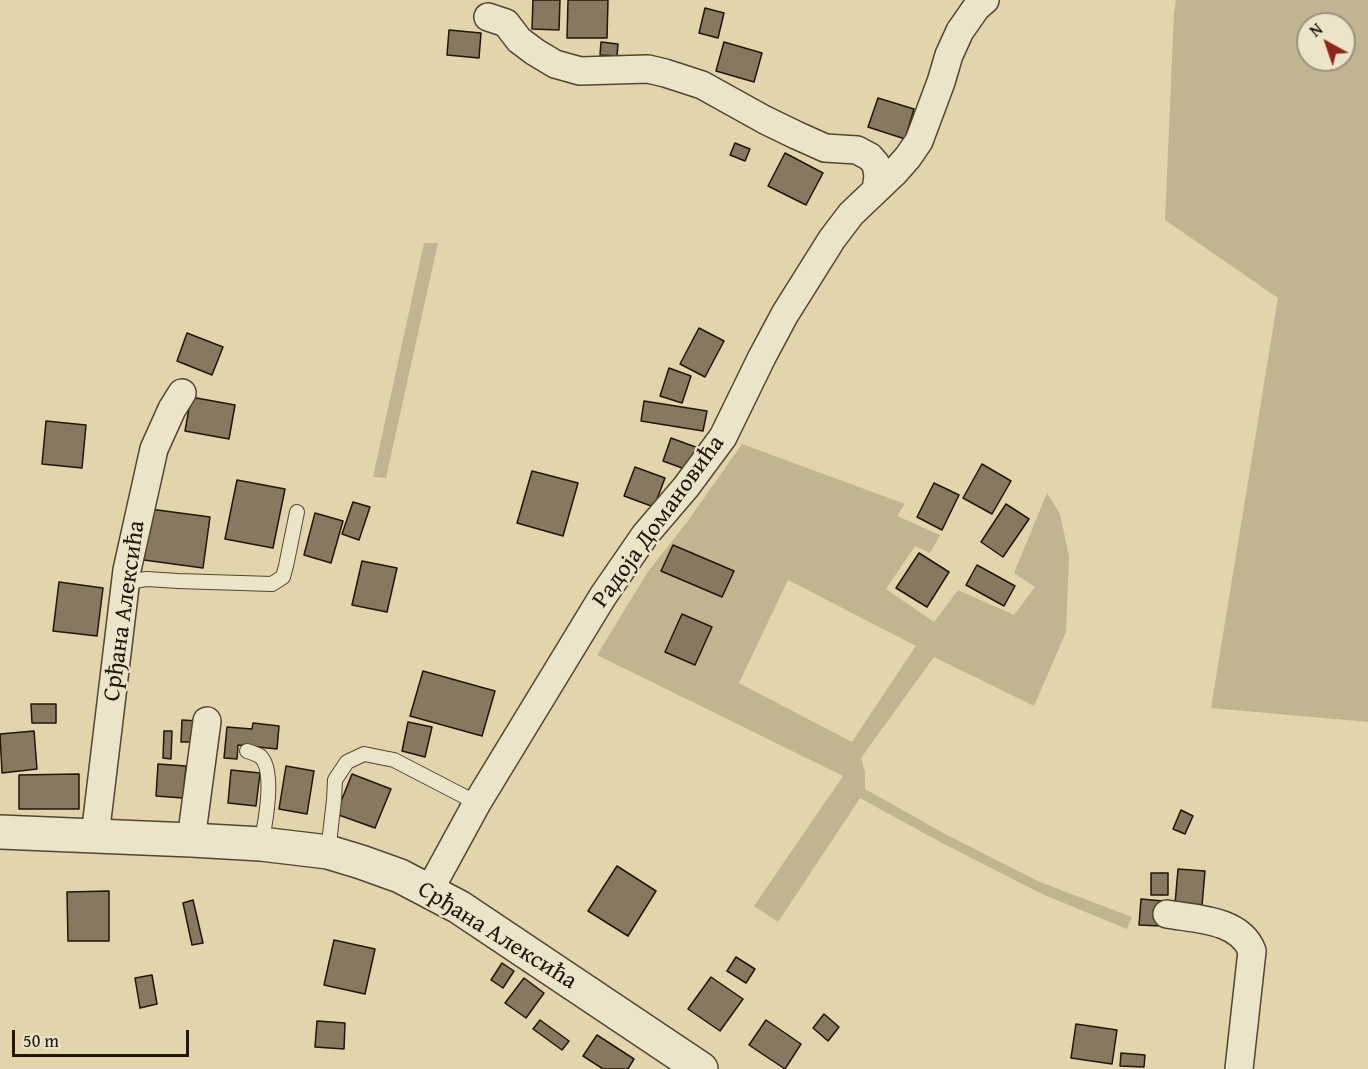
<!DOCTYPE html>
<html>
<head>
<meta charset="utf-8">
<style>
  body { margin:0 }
  #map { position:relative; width:1368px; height:1069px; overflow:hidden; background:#e2d5ac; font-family:"Gentium Book Plus",serif }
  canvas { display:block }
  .north { position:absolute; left:1296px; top:12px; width:60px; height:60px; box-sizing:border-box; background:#ece4c9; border:2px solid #9b917d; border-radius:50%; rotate:320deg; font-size:16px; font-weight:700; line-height:24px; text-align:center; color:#22150c }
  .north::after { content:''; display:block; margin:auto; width:21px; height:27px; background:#8f2418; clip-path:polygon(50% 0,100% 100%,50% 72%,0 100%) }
  .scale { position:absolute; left:12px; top:1030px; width:177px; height:27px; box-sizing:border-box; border:3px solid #22150c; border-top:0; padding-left:8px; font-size:18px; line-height:21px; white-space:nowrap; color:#22150c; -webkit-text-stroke:4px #ece4c9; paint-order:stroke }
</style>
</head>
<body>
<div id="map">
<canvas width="1368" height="1069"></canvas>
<div class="north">N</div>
<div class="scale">50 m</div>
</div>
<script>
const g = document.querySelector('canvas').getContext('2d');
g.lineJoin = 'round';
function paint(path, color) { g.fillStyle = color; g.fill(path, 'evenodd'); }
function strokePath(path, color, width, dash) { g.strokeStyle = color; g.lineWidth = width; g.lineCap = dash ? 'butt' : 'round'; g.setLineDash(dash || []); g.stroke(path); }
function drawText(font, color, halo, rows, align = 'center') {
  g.font = font + ' "Gentium Book Plus",serif'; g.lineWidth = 4.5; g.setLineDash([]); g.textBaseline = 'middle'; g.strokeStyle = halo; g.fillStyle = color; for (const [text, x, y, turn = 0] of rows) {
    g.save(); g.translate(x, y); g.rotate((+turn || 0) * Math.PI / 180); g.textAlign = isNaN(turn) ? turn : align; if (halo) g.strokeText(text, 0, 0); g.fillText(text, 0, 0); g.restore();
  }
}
const green = new Path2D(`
  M1176,0h192v722l-157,-14 67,-410 -113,-78 9,-208zM1308,24h36v36h-36z
  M424,243h14l-52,235 -13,-1z
  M742,444l163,60 -8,12 43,19 -10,18 -15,-7 -29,43 48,33 24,-32 56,25 21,-28 -21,-14 33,-80 13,21 9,42 -3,76 -32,74 -100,-49 -73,101 4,14v17l80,45 95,48 92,35 -5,12 -85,-35 -100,-51 -82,-45 -82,124 -24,-16 89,-130 -246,-121 50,-82 40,-51zM673,545l60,25 -11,27 -61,-26zM788,580l128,66 -64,96 -113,-59zM682,614l30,14 -17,37 -30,-14z`);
const building = new Path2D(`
  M533,0h27l-1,30 -27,-1z
  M568,0h40l-1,38h-40z
  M705,8l19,5 -6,25 -19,-5z
  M449,30l32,3 -2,25 -32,-3z
  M601,42l17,2 -1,12 -17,-1z
  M724,42l38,11 -8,29 -38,-11z
  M878,98l36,11 -9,30 -37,-12z
  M735,143l15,6 -5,12 -15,-6z
  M785,153l38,20 -17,32 -38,-19z
  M699,328l25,13 -19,36 -25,-13z
  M187,333l36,14 -11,28 -35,-14z
  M669,368l22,8 -9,27 -22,-7z
  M191,397l44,8 -6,34 -44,-8z
  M644,401l63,10 -4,20 -62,-10z
  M46,421l40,4 -4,43 -40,-4z
  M671,438l30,11 -8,23 -30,-11z
  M982,464l29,17 -19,33 -29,-16z
  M635,467l30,11 -11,29 -30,-11z
  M532,471l46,12 -15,53 -46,-13z
  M237,480l48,9 -12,59 -48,-9z
  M934,483l25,12 -17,35 -25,-13z
  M353,502l17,5 -11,33 -17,-6z
  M1006,504l23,15 -26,38 -22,-15z
  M150,509l60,8 -7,51 -59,-8z
  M315,513l28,8 -12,42 -27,-8z
  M673,545l61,26 -12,26 -61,-26z
  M919,553l30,19 -22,35 -31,-19z
  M362,561l35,7 -10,44 -35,-7z
  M977,565l38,21 -11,20 -38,-21z
  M59,582l44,6 -6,48 -44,-5z
  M682,614l30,13 -17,38 -30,-13z
  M423,671l72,20 -13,45 -72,-20z
  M31,704h25v19h-24z
  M182,720l17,1 -2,21h-16z
  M408,722l24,5 -7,30 -23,-6z
  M253,723l26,3 -2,23 -39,-4 -1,14 -13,-1 3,-31 25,2z
  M34,731l3,38 -35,4 -2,-39z
  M164,731h8l-1,28 -8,-1z
  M158,764l28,2 -3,32 -27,-2z
  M286,766l28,5 -7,43 -28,-5z
  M231,770l29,3 -4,33 -28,-3z
  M79,774v35h-60v-34z
  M352,774l39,15 -16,39 -39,-14z
  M1181,810l12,6 -8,18 -12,-5z
  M617,866l39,25 -28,45 -40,-25z
  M1178,869l27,2 -3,35 -27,-2z
  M1151,873h17v22h-17z
  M109,891v50h-41l-1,-49z
  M1141,899l22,2 -2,25 -22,-1z
  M193,900l10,43 -11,2 -9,-42z
  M334,940l41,9 -10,45 -41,-9z
  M736,957l19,12 -9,14 -19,-12z
  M502,963l12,8 -11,17 -12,-8z
  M152,975l5,29 -17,4 -5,-30z
  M711,977l32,22 -23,32 -32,-22z
  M524,978l20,15 -18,25 -21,-15z
  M824,1014l15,13 -11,14 -15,-13z
  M540,1020l29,21 -7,9 -29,-21z
  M766,1020l35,24 -16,25 -36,-24z
  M317,1021l28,2 -1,26 -29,-2z
  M1076,1024l41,6 -5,34 -41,-6z
  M597,1035l37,24 -6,10h-25l-20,-13z
  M1121,1053l24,2 -1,12 -24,-1z`);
const service = new Path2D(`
  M126,582l21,-3 31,2 94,3 11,-7 3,-11 11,-54
  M247,751c3,1 9,3 13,5 16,14 5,69 1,88
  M328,852l6,-52 1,-20 12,-18 17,-8 30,6 83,43`);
const minor = new Path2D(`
  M488,17l18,6 13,17 16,12 20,12 25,7 68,-2 17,4 37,12 63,35 31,15 29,13 32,2 13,7 6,7 2,12 -2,14
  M95,836l32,-266 27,-121 18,-40 10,-16
  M191,840l16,-119
  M429,891l48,-88 126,-207 42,-61 41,-48 37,-50 39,-80 23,-43 47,-75 19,-25 43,-41 14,-16 11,-16 22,-59 8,-27 11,-24 16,-23 9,-8
  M1167,914c28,5 73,5 85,37l-13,118`);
const tertiary = new Path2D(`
  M0,832l191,8 70,4 67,8 33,10 39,14 59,31 242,162`);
const streetNames = [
  ["Радоја Домановића",659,522,-54],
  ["Срђана Алексића",125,611,-82],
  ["Срђана Алексића",497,936,32]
];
paint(green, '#c1b491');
paint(building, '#86795f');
strokePath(building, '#22150c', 1.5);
strokePath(service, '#524534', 16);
strokePath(minor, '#524534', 30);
strokePath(tertiary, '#524534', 36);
strokePath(service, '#ece4c9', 14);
strokePath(minor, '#ece4c9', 27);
strokePath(tertiary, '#ece4c9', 33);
drawText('24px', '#22150c', '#ece4c9', streetNames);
</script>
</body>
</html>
